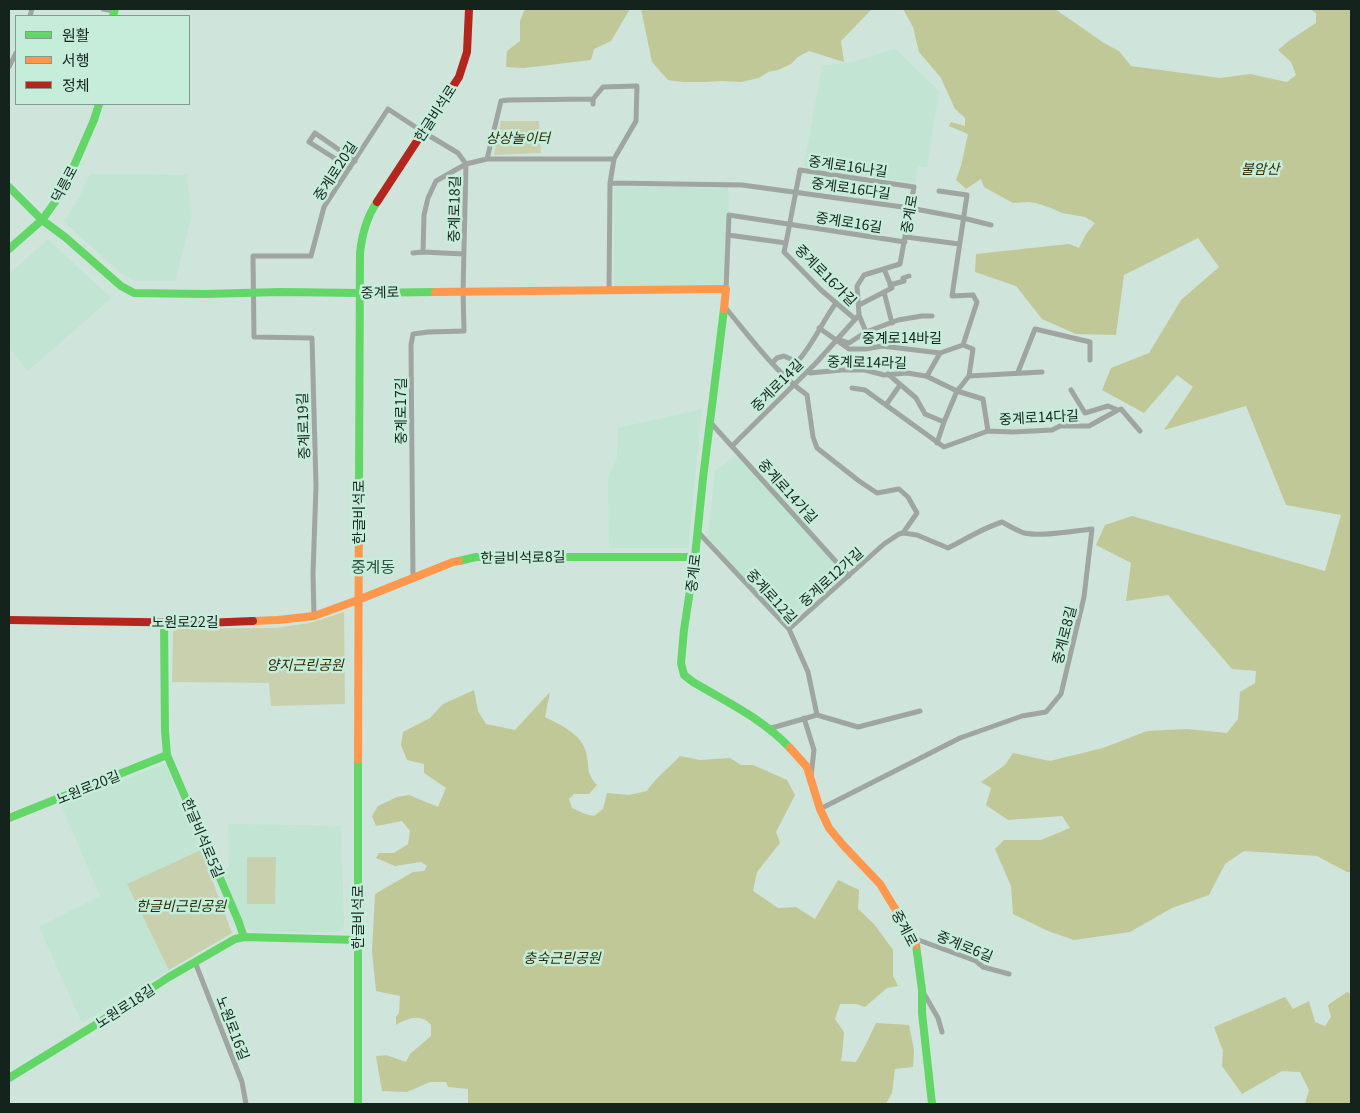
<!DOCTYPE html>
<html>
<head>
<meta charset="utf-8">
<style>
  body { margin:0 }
  #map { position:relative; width:1360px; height:1113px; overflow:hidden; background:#cfe4da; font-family:Georgia,"Noto Sans KR",serif }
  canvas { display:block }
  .frame { position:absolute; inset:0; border:10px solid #15231d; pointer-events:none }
  .legend { position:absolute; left:15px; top:15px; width:175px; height:90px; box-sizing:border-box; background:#c6edda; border:1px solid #7f9c8e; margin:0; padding:6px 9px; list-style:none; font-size:15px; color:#15231d }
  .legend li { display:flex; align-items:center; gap:10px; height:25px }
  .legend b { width:25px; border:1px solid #7f9c8e }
</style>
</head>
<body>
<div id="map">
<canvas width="1360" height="1113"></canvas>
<div class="frame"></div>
<ul class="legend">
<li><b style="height:6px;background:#63d668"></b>원활</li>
<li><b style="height:6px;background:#ff974d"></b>서행</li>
<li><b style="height:6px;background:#b3261e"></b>정체</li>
</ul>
</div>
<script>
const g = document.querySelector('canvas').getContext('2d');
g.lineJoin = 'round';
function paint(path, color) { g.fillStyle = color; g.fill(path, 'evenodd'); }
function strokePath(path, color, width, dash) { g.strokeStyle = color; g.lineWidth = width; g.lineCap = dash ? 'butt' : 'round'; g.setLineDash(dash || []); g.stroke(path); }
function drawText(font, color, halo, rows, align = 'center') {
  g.font = font + ' Georgia,"Noto Sans KR",serif'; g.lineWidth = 5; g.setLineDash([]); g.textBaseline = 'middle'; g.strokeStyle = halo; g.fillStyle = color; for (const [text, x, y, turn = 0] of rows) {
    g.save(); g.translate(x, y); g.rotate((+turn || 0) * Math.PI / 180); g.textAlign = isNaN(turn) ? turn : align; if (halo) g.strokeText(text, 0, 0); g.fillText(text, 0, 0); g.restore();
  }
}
const built = new Path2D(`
  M895,49l44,42 -12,76 -9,-1 -3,17 -111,-17 18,-100 30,-4z
  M90,174l97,1 5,40 -17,66h-41l-17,-11 -53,-48 15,-24z
  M614,187h114l1,28 -5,71h-110z
  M48,239l63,59 -83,73 -19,-23v-74z
  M702,409l-14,139h-79l-1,-70 9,-20 1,-30z
  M738,454l107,121 -59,46 -26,-25 -52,-59 7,-66z
  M165,764l36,86 -74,34 42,86 -87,53 -43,-96 61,-31 -39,-92z
  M228,824l113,2 3,100 -6,6h-81l-13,-6 -23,-54 8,-5z`);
const green = new Path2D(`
  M501,121h38l2,32 -47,2z
  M344,612l1,92 -74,2 -2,-23 -97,-1 1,-53 103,-1 34,-5z
  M201,850l31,83 -63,37 -42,-86z
  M247,857h29l-1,47h-28z`);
const forest = new Path2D(`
  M525,9h105l-19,32 -17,8 -3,11 -67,8 -18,-1 1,-16 13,-10v-20z
  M641,9h233h-2l-31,32 3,21 -35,-11 -11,6 -7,7 -13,6 -10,2 -9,6 -18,4 -19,-1 -18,1h-21l-15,-2 -16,-18z
  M903,9h152l49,34 15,8 12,15 89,12 30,-4 37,8 9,-7 -5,-13 -13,-12 12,-10 26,-17v-10l-6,-4h41v863h-4l-30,-16 -73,-5 -19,13 -16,31 -37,13 -42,24 -56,8 -26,-9 -35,-17 -2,-28 -16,-37 9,-9h37l29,-12 -8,-12 -54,4 -22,-15 5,-17 -10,-6 24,-17 8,-12 37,8 53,-13 44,-17 40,-2 40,4 11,-14 2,-27 15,-9 1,-12 -24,-2 -64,-74 -42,6 5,-38 -35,-18 9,-20 27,-9 193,55 16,-56 -55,-10 -40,-99 -82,24 29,-43 -16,-12 -33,38 -42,-23 9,-22 38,-15 32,-53 38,-33 -21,-29 -74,37 -8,60 -40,-1 -34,-15 -26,-33 -41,-14 1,-18 93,-10 10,4 7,-14 9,-11 -10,-6 -23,-4 -11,-5 -15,-5 -8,-1 -15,1 -29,-16 -3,-8 -15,10 -10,-9 5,-14 7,-32 -19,-8 2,-4 14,4v-8l-10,-9 -14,-31 -22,-26 -6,-25z
  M474,690l4,21 8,13 29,6 35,-38 -5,25c15,8 36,16 41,35 4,15 -1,20 11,33l-8,9h-15l-5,5 3,9 13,6 9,2 9,-7 4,-16 22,2 18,-4c9,-14 22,-23 33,-35l20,4 30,-2 11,7h12l34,15 8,15 -19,37 4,11 -23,29 -4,19 25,17 18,-1 19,12 23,-39 21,10 -1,19 16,15 19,26v26l5,10 -11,2 -22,19 -9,-3h-16l-5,15 9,13 -1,14 -2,15 15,1 10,-18 10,-21 33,2 5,25 -1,17 -18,2 -3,24 -6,11h-418v-15l-20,-2 -2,-5h-16l-23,10 -25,-1 -6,-35 10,-1 20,7 4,-8 21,-18v-11c-9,-12 -24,-7 -35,0v-8l3,-4 1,-17 -24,-5 -4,-40 3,-57 38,-22 11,-1 3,-5 -6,-4 -26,4 -19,-8 3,-5h15l14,-9 2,-13 -8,-10 -26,5 -4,-10 6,-10 19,-9 12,-2 29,12 8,-19 -22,-15v-9l-17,-4 -6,-15 2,-13 27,-14 13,-14z
  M1347,992l4,2v110h-46l4,-14 -9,-18 -18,-1 -40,23 -20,-28 1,-15 -9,-24 71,-30 8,12 16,-8 6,21 10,4 6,-9 -3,-12z`);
const street = new Path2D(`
  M103,9l11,2
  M30,16l2,-7
  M9,67l7,-14
  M593,104v-5l10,-12 34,-1 -1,35 -22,38 -4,24
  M487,159h127
  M350,168l-41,-26 6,-9 40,28
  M728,235l58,8 -2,9 37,38 34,29
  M906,237l53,7
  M413,253l10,-1
  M464,254l-41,-2 1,-37 4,-17 8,-17 30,-17 21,-5 14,-58 7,-1 85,-1
  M890,285l14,-4 -1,-3 6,-2
  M726,289l3,-74 176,27
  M609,290l1,-107 132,2 168,23 53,10 28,7
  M884,292l8,31
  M859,305l33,-17 -8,-19
  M724,306c26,31 50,65 83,89l6,42 4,11 42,33 18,12 22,-4 9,8 9,16 -14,20
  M859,315l7,17
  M819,328l30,21h17l16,-3 58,7 23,-8 14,-43 -4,-7 -21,1 15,-101 -28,-4
  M840,340l9,3 17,-11 32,-12 24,-4h10
  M772,363l5,-5 7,-2 13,6c16,-17 25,-40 39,-59
  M807,372l3,1 31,-3h24l19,5 23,-2 19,3 31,15 12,-15 4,-27 -10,-4
  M1018,372l17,-43 55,13v18
  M888,374l28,24 9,16 19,8
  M927,376l13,-23
  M969,376l73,-4
  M852,388l13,2 79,57 44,-16 25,1 39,-2 8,-4h29l29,-16
  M1071,390l14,23 23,-7 10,4 3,-1 19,22
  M886,405l14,-20
  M710,422l139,154
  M937,443l7,-21 13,-31 26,8 5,32
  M732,446l84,-83 43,-48 -2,-29 7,-11 36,-11 14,-77 -114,-17 -14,73
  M698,532l91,97 19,43 9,43
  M314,616l-1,-42 3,-88 -4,-148 -58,-1 -1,-81h58l13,-49 64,-98 35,23 35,21 8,11 -3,127 1,40 -36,1 -15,2 -2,11 2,233
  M789,629l95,-85 15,-10 4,-1 14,2 31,13c18,-9 35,-20 54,-26 7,4 14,8 22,11 17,4 49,-2 68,-4l-8,68 -23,97 -15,18 -24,4 -62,22 -140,71
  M804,718l10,32 -3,26
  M768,729l49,-14 41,12 62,-16
  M913,938l63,23 7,6 26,7
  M195,962l47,120 4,22
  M923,992l15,26 4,14`);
const fast = new Path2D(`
  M113,16l2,-7
  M9,187l33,33 23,17 56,49 13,7 71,1 75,-2 80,1 75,-1
  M9,249l33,-29 21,-29 31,-71 5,-16
  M724,309l-21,169 -8,79 -11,73 -3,33 3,12 9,7c34,20 70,37 97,66
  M359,488l1,-235c2,-19 6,-35 17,-51
  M459,561l17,-4h219
  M164,623l1,108 2,24 71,165 6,17
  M9,818l158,-63
  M916,945l6,45v23l10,91
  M9,1078l83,-51 77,-50 66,-38 9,-2 115,3
  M358,1104v-344`);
const slow = new Path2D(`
  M435,292l291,-3 -2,20
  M253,621l25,-1 36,-4 44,-16 95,-38 6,-1
  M790,748l17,19 13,42 9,19 14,17 37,39 33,54 3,7
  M358,760l1,-272`);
const jam = new Path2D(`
  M377,202l82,-125 8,-25 2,-43
  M9,620l195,3 49,-2`);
const streetNames = [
  ["한글비석로",435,113,-57],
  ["중계로16나길",848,166,8],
  ["중계로20길",335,171,-57],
  ["덕릉로",64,184,-62],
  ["중계로16다길",851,188,8],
  ["중계로18길",454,209,-89],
  ["중계로",909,214,-80],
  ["중계로16길",849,222,9],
  ["중계로16가길",826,275,45],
  ["중계로",380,292,-1],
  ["중계로14바길",902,338],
  ["중계로14라길",867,362,1],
  ["중계로14길",777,385,-45],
  ["중계로17길",401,411,-90],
  ["중계로14다길",1039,417,-3],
  ["중계로19길",303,426,-92],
  ["중계로14가길",788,491,48],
  ["한글비석로",359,512,-90],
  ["한글비석로8길",523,557,-1],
  ["중계로",693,573,-83],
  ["중계로12가길",831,577,-42],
  ["중계로12길",772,596,48],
  ["노원로22길",185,622],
  ["중계로8길",1064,635,-76],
  ["노원로20길",88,787,-22],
  ["한글비석로5길",203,838,67],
  ["한글비석로",358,917,-90],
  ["중계로",905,928,62],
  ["중계로6길",965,946,22],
  ["노원로18길",125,1006,-33],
  ["노원로16길",233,1028,69]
];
const parkNames = [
  ["상상놀이터",518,138],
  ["불암산",1260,169],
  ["양지근린공원",305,665],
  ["한글비근린공원",181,906],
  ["충숙근린공원",562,958]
];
const quarterNames = [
  ["중계동",373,567]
];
paint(built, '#c1e4d3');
paint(green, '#c8d0ad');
paint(forest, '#c1c897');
strokePath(street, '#9fa5a0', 5);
strokePath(fast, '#63d668', 8);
strokePath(slow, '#ff974d', 8);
strokePath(jam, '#b3261e', 8);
drawText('14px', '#15231d', '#c6edda', streetNames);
drawText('italic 14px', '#2f2d09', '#c6edda', parkNames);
drawText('16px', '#325545', '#c6edda', quarterNames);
</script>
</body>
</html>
